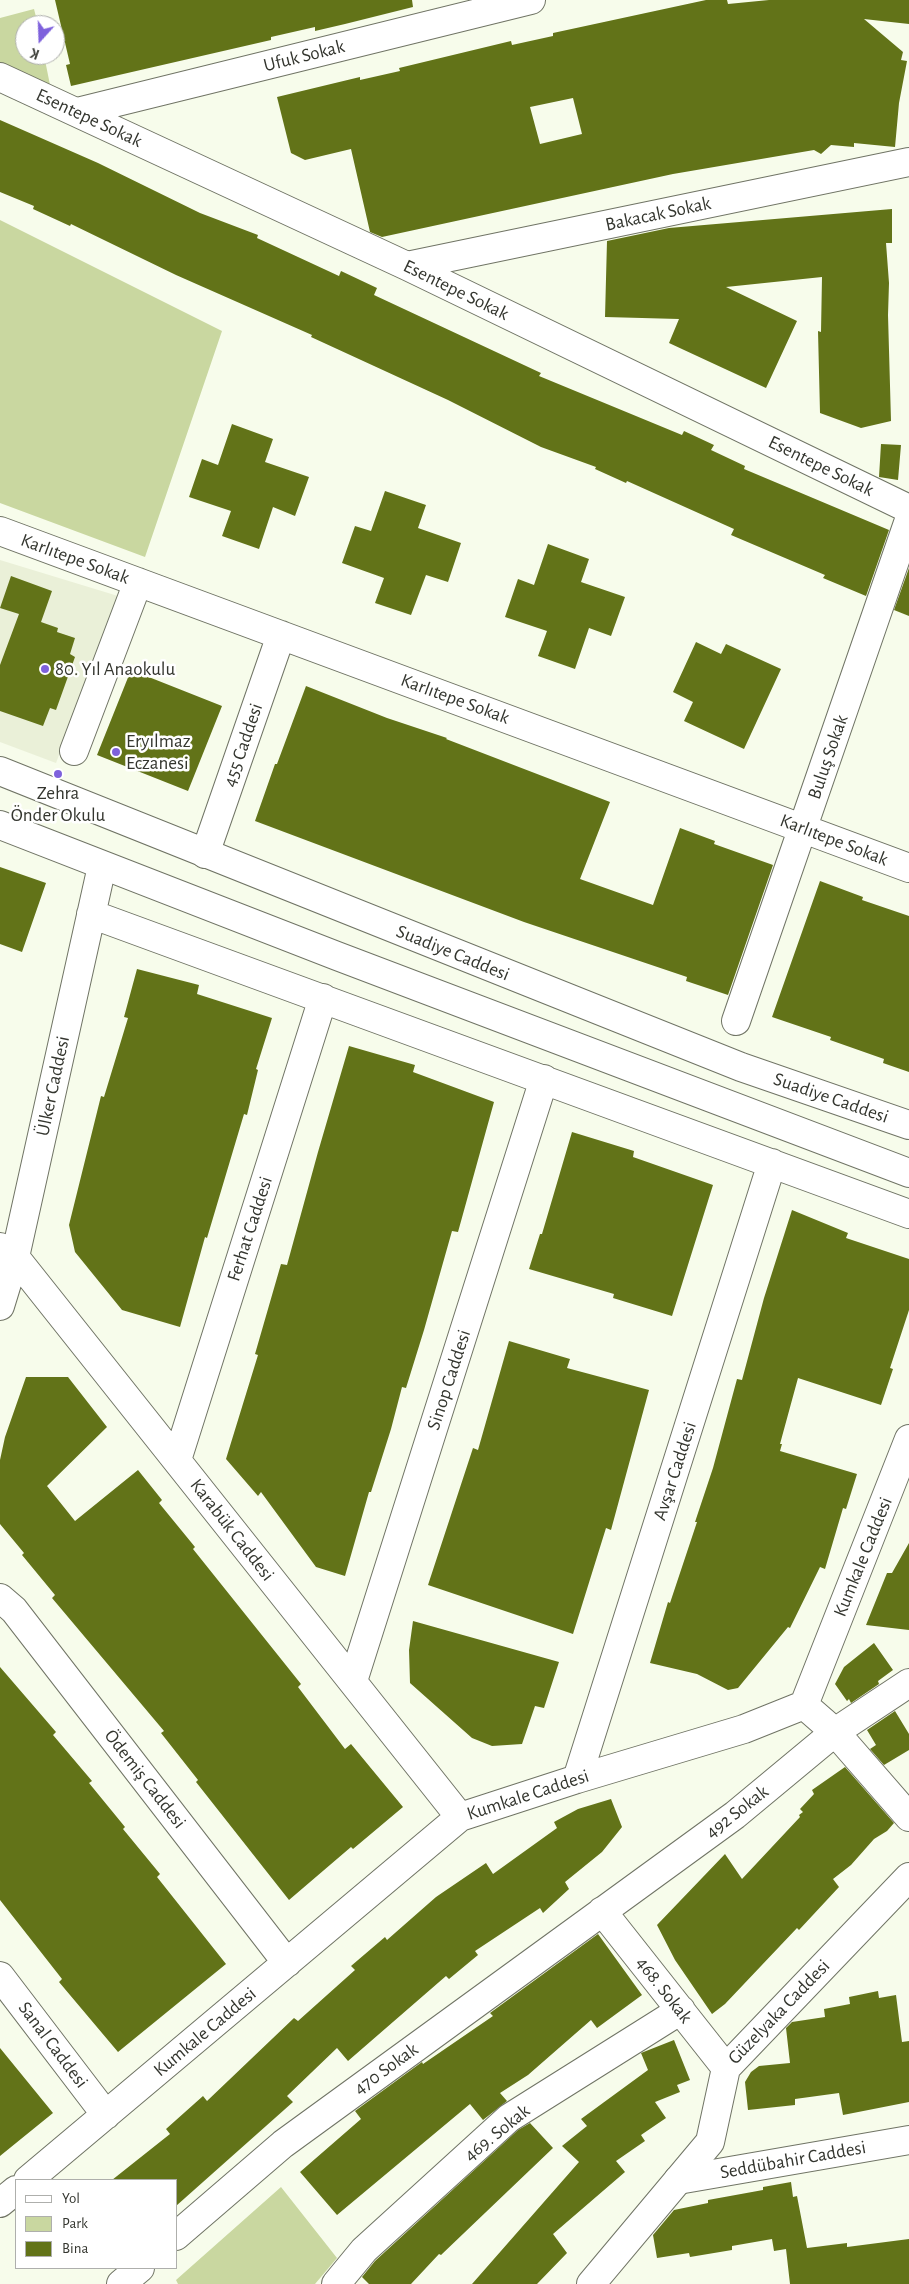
<!DOCTYPE html>
<html>
<head>
<meta charset="utf-8">
<style>
  body { margin:0 }
  #map { position:relative; width:909px; height:2284px; overflow:hidden; background:#f7fceb; font-family:"Alegreya Sans",sans-serif }
  canvas { display:block }
  .legend { position:absolute; left:15px; top:2179px; width:162px; height:90px; box-sizing:border-box; background:#fff; border:1px solid #aeafac; margin:0; padding:6px 9px; list-style:none; font-size:15px; color:#34362f }
  .legend li { display:flex; align-items:center; gap:10px; height:25px }
  .legend b { width:25px; border:1px solid #aeafac }
  .north { position:absolute; left:15px; top:15px; width:50px; height:50px; box-sizing:border-box; background:#fff; border:1px solid #aeafac; border-radius:50%; rotate:200deg; font-size:14px; font-weight:700; line-height:20px; text-align:center; color:#34362f }
  .north::after { content:''; display:block; margin:auto; width:18px; height:22px; background:#7e61dc; clip-path:polygon(50% 0,100% 100%,50% 72%,0 100%) }
</style>
</head>
<body>
<div id="map">
<canvas width="909" height="2284"></canvas>
<ul class="legend">
<li><b style="height:6px;background:#fff"></b>Yol</li>
<li><b style="height:14px;background:#c9d7a0"></b>Park</li>
<li><b style="height:14px;background:#627318"></b>Bina</li>
</ul>
<div class="north">K</div>
</div>
<script>
const g = document.querySelector('canvas').getContext('2d');
g.lineJoin = 'round';
function paint(path, color) { g.fillStyle = color; g.fill(path, 'evenodd'); }
function strokePath(path, color, width, dash) { g.strokeStyle = color; g.lineWidth = width; g.lineCap = dash ? 'butt' : 'round'; g.setLineDash(dash || []); g.stroke(path); }
function drawText(font, color, halo, rows, align = 'center') {
  g.font = font + ' "Alegreya Sans",sans-serif'; g.lineWidth = 5; g.setLineDash([]); g.textBaseline = 'middle'; g.strokeStyle = halo; g.fillStyle = color; for (const [text, x, y, turn = 0] of rows) {
    g.save(); g.translate(x, y); g.rotate((+turn || 0) * Math.PI / 180); g.textAlign = isNaN(turn) ? turn : align; if (halo) g.strokeText(text, 0, 0); g.fillText(text, 0, 0); g.restore();
  }
}
const built = new Path2D(`
  M0,560l118,36 -62,167 -56,-21z`);
const green = new Path2D(`
  M34,9l4,16h-13v30h19l7,35 -51,-23v-49z
  M0,220l222,111 -77,226 -145,-54z
  M281,2187l56,71 -22,26h-137l-2,-4z`);
const building = new Path2D(`
  M55,0h357l1,7 -68,17 -30,7v-4l-44,10v3l-200,46 -5,-21 4,-1z
  M706,0h21l1,4 41,-4h140v24l-45,-5 39,33 -2,8 6,1 -8,42 -4,44 -41,-4v4l-23,-2 -10,9 -7,-4 -141,24 -291,63 -12,-5 -19,-83 -46,11 -14,-7 -14,-56 83,-20v3l40,-9 -1,-3 112,-27 1,4 41,-9v-3zM573,98l9,36 -42,10 -10,-37z
  M0,120l98,43 102,50 58,22 -1,3 82,38 2,-5 36,17 -3,7 167,78 -2,3 143,59 2,-4 30,14 -3,5 34,16 -1,3 145,61 -23,66 -43,-18 2,-3 -94,-40 3,-6 -107,-48 -1,2 -31,-14 1,-2 -55,-20 -93,-47 -137,-63 1,-2 -136,-60 -105,-51 -1,2 -37,-17 1,-3 -34,-14z
  M892,209v34h-6l3,40 -1,32 3,106 -30,7 -41,-15 -2,-82 3,1 1,-55 -96,10 71,34 -31,67 -97,-45 10,-24 -74,-2 2,-76 62,-13z
  M232,424l41,15 -8,23 44,15 -14,39 -22,-9 -14,42 -37,-13 9,-25 -42,-14 13,-38 16,6z
  M881,444l20,1 -3,35 -19,-3z
  M385,491l41,14 -8,23 43,15 -13,39 -22,-7 -15,40 -36,-12 9,-25 -42,-15 13,-37 16,5z
  M548,544l41,15 -8,23 44,15 -14,39 -22,-8 -14,41 -37,-13 9,-25 -42,-14 13,-38 16,6z
  M909,568v48l-15,-6z
  M11,576l41,15 -11,31 17,6 -1,4 18,6 -5,16 5,3 -19,53 -6,-2 -7,18 -43,-15v-46l19,-51 -19,-6z
  M696,642l25,12 5,-10 55,25 -37,80 -60,-28 9,-19 -20,-10z
  M131,670l91,36 -34,85 -91,-36z
  M306,686l81,32 60,20 -1,1 164,63 -30,77 73,26 27,-77 35,13 -1,3 59,21 -45,130 -42,-14 1,-4 -163,-55 -269,-101 20,-57h2z
  M0,867l46,16 -24,69 -22,-8z
  M820,881l43,16 -1,3 47,16v156l-26,-9 1,-4 -54,-19 1,-3 -59,-20z
  M137,969l62,16 -2,9 75,24 -16,51 2,1 -11,45 -3,-1 -37,124 -2,-1 -25,90 -58,-17 -47,-58 -6,-27 32,-129 3,1 24,-79 -4,-1z
  M349,1046l66,19 -2,7 81,30 -36,130 -6,-1 -28,99 -18,58 -4,-1 -11,42 -20,63h-2l-24,84 -29,-9 -55,-75 -3,4 -32,-37 32,-104 -3,-1 26,-90 6,1 31,-113z
  M572,1132l62,19 -1,6 80,28 -41,131 -59,-18 1,-4 -85,-25 11,-35h2z
  M792,1210l56,23 -2,5 63,21v51l-19,58 3,1 -12,36 -83,-27 -18,66h2l-2,7 77,23 -11,35 -3,-1 -18,61 -5,-2 -30,61 -2,-1 -50,61 -10,2 -31,-16 -47,-11 18,-61 2,1 27,-81h-2l18,-54 24,-89 5,1 22,-82z
  M509,1341l61,18 -3,9 82,22 -38,140 -5,-2 -33,106 -145,-49 45,-137 5,2z
  M26,1377h42l39,50 -60,59 28,35 63,-51 24,30 -3,3 36,44 -2,2 108,135 -3,3 47,62 6,-5 52,63 -50,42 -2,-2 -62,53 -93,-118 2,-2 -37,-47 3,-2 -112,-133 3,-3 -33,-40 2,-2 -24,-29v-64l5,-23z
  M909,1543v87l-43,-5 21,-52h5z
  M413,1621l146,41 -15,46 -9,-2 -13,38 -30,2 -20,-8 -62,-55 -1,-33z
  M874,1643l19,27 -15,11 1,3 -28,19 -2,-4 -2,2 -12,-17 9,-17z
  M0,1667l56,65 -3,3 39,46 -3,2 36,44 -2,2 37,45 -3,3 69,87 -108,88 -59,-70 3,-3 -62,-79z
  M895,1711l14,23v16l-25,15 -14,-16 6,-4 -9,-15z
  M845,1767l49,56 -7,8 -13,8 -23,26 -18,14 6,8 -40,43 -2,-2 -72,76 -13,10 -37,-54 -18,-35 68,-71 17,25 58,-62 -1,-2 4,-3 -3,-3 14,-15 -2,-4z
  M611,1799l11,28 -20,25 -37,30 4,7 -26,24 -3,-5 -65,43 3,4 -29,24 -3,-3 -98,85 -11,-13 -50,48 6,6 -117,104v-26h-64l58,-46 -4,-5 37,-33 4,5 87,-83 4,3 57,-51 -4,-4 34,-29 2,3 49,-43 50,-34 7,11 64,-46 -3,-6 24,-13z
  M598,1934l44,61 -45,33 -6,-8 -63,55 -28,18 7,8 -24,19 -13,-16 -133,111 -37,-43 61,-53 -6,-8 67,-49 1,2 70,-48 -3,-3z
  M878,1991l1,7 17,-3 6,47 7,-1v61l-66,13 -4,-22 -44,6v6l-47,5 -3,-28 6,-10 8,-6 31,-3 -4,-35 6,-6 33,-5 -1,-8 26,-5 -1,-7z
  M674,2040l16,40 -13,5 3,7 -25,10 11,16 -25,17 4,6 -29,20 9,11 -72,62 14,19 -30,31h-65l107,-122 -17,-16 25,-20 -6,-7 67,-49 -7,-17z
  M0,2048l53,65 -53,43z
  M530,2123l23,25 -112,107 -2,-1 -28,30h-42l-7,-7 13,-16 143,-131z
  M791,2182l2,15 4,-1 10,52 40,-5v4l62,-8v45h-119l-4,-35 -12,2 -2,-12 -40,7v4l-42,7 -1,-4 -32,5 -4,-23 21,-25 34,-7v-3l55,-10v-3z`);
const minor = new Path2D(`
  M0,77l407,189 502,243
  M77,112l454,-112
  M407,266l502,-104
  M0,531l909,337
  M74,751l64,-169
  M205,854l76,-219
  M91,914l818,300
  M736,1021l173,-501
  M0,1247l15,10 445,560
  M0,1306l15,-49 87,-391
  M177,1460l146,-462
  M0,1598l14,12 273,353
  M353,1681l191,-602
  M804,1705l31,27 74,85
  M577,1779l195,-616
  M602,1911l124,157
  M0,1976l106,139
  M28,2180l432,-363 117,-38 167,-50 60,-24 105,-266
  M0,2203l16,-13
  M176,2236l107,-92 452,-329 100,-83 74,-49
  M121,2284l19,-16
  M336,2284l28,-34 145,-132 172,-108
  M591,2284l119,-142 16,-74 183,-191`);
const tertiary = new Path2D(`
  M678,2180l231,-40`);
const secondary = new Path2D(`
  M0,771l741,296 168,58
  M0,825l337,131 572,217`);
const markers = [
  [45,669,5,"#7e61dc"],
  [116,752,5,"#7e61dc"],
  [58,774,5,"#7e61dc"]
];
const streetNames = [
  ["Ufuk Sokak",304,56,-14],
  ["Esentepe Sokak",89,118,25],
  ["Bakacak Sokak",658,214,-12],
  ["Esentepe Sokak",456,290,26],
  ["Esentepe Sokak",821,466,26],
  ["Karlıtepe Sokak",75,559,20],
  ["Karlıtepe Sokak",455,699,20],
  ["455 Caddesi",243,745,-71],
  ["Buluş Sokak",828,757,-71],
  ["Karlıtepe Sokak",834,840,21],
  ["Suadiye Caddesi",453,953,22],
  ["Ülker Caddesi",53,1086,-78],
  ["Suadiye Caddesi",831,1098,19],
  ["Ferhat Caddesi",250,1229,-72],
  ["Sinop Caddesi",449,1380,-72],
  ["Avşar Caddesi",675,1471,-72],
  ["Karabük Caddesi",232,1530,52],
  ["Kumkale Caddesi",863,1557,-68],
  ["Ödemiş Caddesi",145,1779,52],
  ["Kumkale Caddesi",528,1795,-18],
  ["492 Sokak",737,1812,-38],
  ["468. Sokak",664,1990,52],
  ["Güzelyaka Caddesi",779,2012,-46],
  ["Kumkale Caddesi",205,2032,-40],
  ["Sanal Caddesi",53,2045,53],
  ["470 Sokak",386,2069,-36],
  ["469. Sokak",497,2133,-39],
  ["Seddübahir Caddesi",793,2160,-10]
];
const poiNames = [
  ["80. Yıl Anaokulu",55,669],
  ["Eryılmaz",126,741],
  ["Eczanesi",126,763],
  ["Zehra",58,793,"center"],
  ["Önder Okulu",58,815,"center"]
];
paint(built, '#eaf0d8');
paint(green, '#c9d7a0');
paint(building, '#627318');
strokePath(minor, '#707465', 30);
strokePath(tertiary, '#707465', 30);
strokePath(secondary, '#707465', 30);
strokePath(minor, '#fff', 28);
strokePath(tertiary, '#fff', 28);
strokePath(secondary, '#fff', 28);
for (const [x, y, r, color] of markers) { const dot = new Path2D(); dot.arc(x, y, r, 0, 2 * Math.PI); g.fillStyle = color; g.fill(dot); strokePath(dot, '#fff', 2); }
drawText('19px', '#34362f', '#fff', streetNames);
drawText('19px', '#34362f', '#fff', poiNames, 'left');
</script>
</body>
</html>
